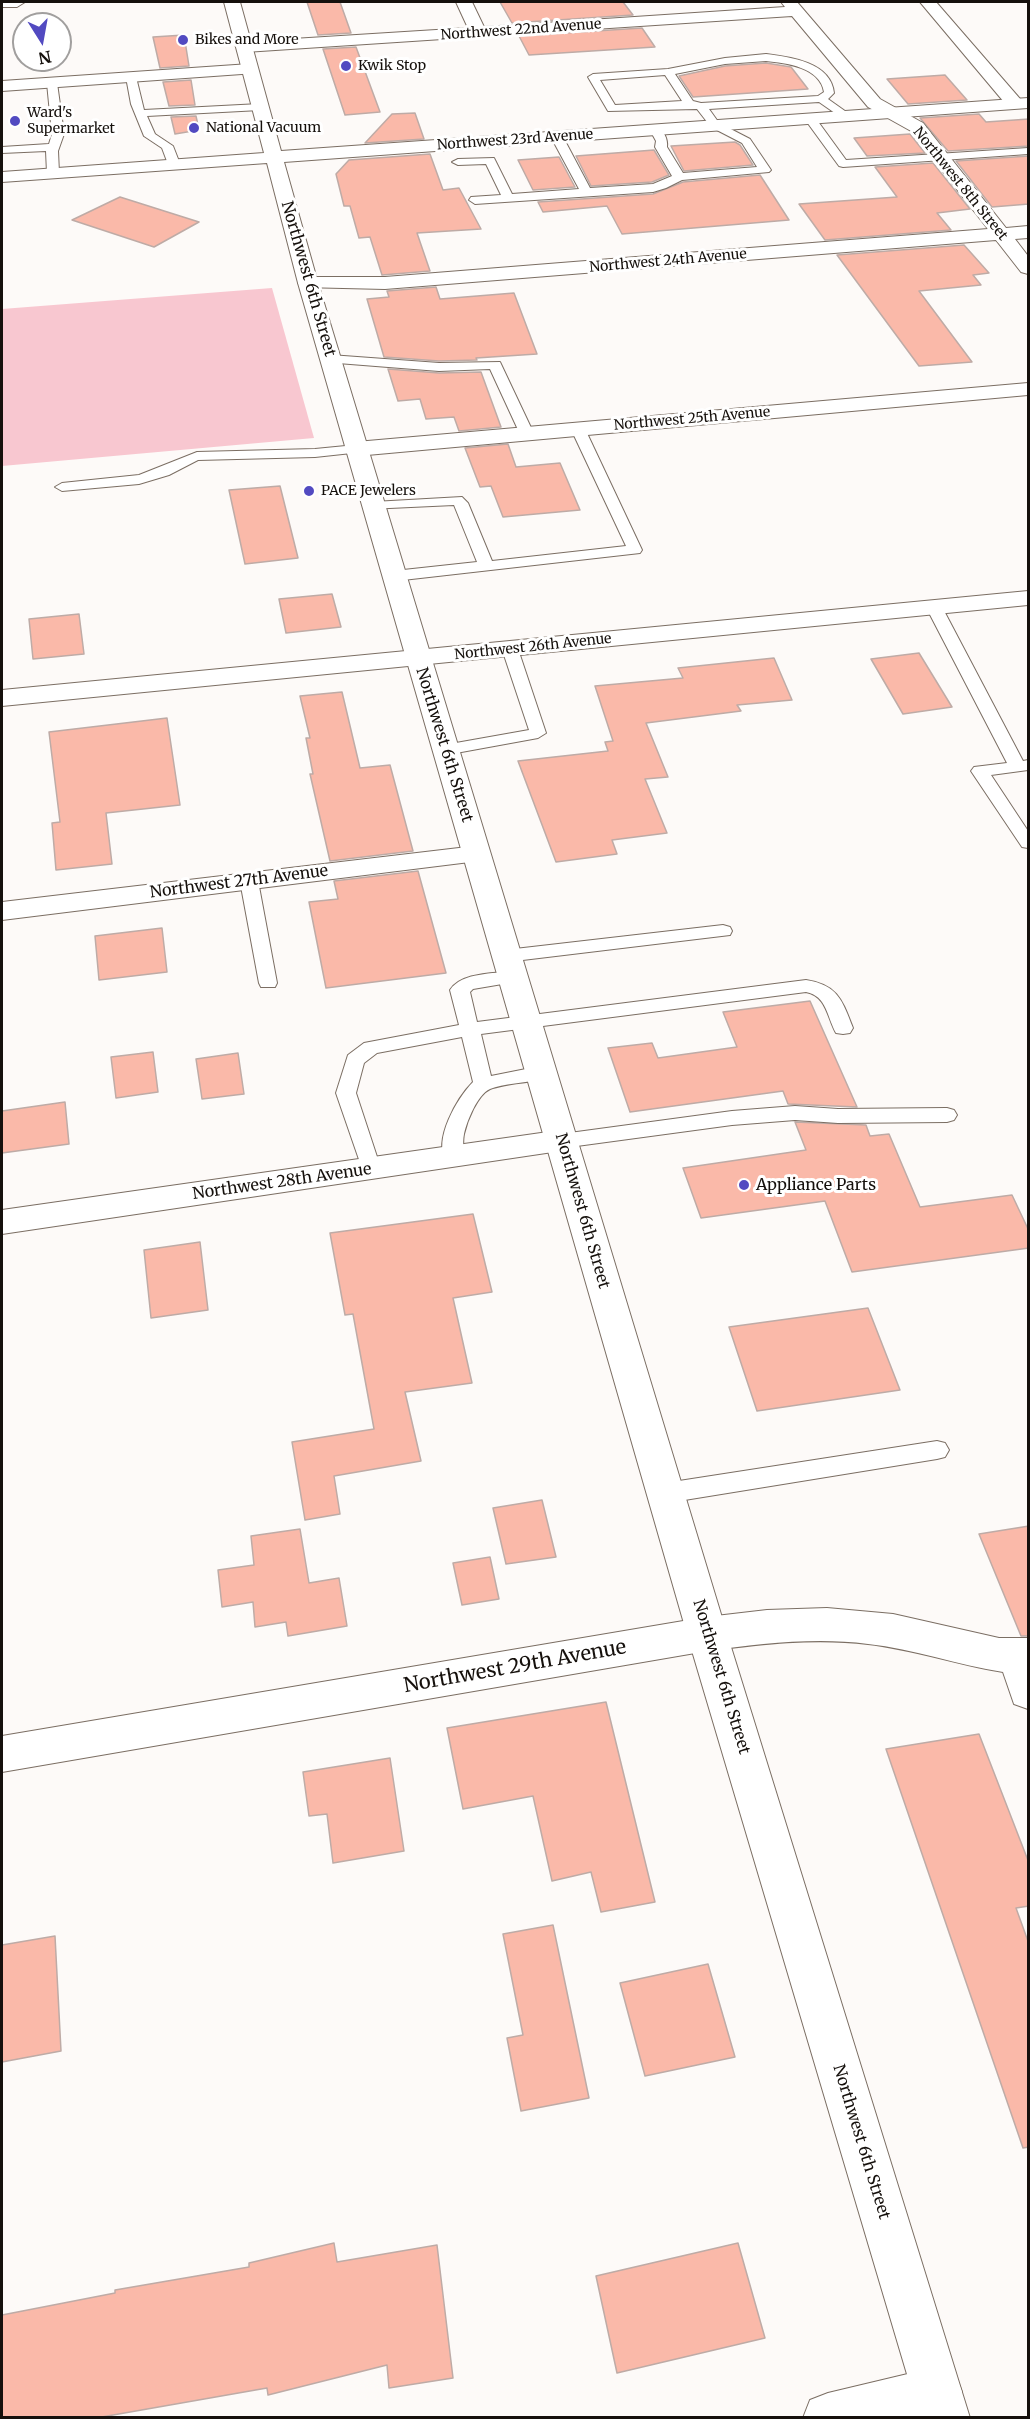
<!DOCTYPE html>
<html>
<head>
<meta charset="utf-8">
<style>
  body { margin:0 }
  #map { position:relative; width:1030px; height:2419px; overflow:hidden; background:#fdfaf8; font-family:Merriweather,serif }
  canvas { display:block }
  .frame { position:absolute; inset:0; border:3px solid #15100c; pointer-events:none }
  .north { position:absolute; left:12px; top:12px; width:60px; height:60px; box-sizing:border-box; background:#fff; border:2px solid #a19f9e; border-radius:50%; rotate:169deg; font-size:16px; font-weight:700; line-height:24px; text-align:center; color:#15100c }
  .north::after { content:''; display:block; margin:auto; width:21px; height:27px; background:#524ac1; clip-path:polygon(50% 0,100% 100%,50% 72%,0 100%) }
</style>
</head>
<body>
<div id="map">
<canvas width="1030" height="2419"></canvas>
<div class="frame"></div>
<div class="north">N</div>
</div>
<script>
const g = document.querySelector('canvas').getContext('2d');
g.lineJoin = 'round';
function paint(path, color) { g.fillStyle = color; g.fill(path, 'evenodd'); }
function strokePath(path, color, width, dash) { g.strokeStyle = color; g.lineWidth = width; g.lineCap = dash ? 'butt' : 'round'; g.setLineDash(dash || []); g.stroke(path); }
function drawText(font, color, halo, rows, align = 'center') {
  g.font = font + ' Merriweather,serif'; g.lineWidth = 6; g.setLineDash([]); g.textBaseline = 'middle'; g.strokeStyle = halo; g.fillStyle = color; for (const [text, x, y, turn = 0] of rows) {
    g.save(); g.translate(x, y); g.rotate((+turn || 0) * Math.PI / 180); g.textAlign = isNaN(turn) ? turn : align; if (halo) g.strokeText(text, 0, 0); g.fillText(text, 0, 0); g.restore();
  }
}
const green = new Path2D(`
  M272,288l42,150 -312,28v-157z`);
const building = new Path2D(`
  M307,2h33l11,31 -33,2z
  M500,2h123l10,13 -121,8z
  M642,28l13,19 -126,8 -10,-19z
  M184,35l5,31 -29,2 -7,-31z
  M356,47l24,65 -35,3 -22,-66z
  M766,63l25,4 17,22 -115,8 -14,-21 46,-10z
  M945,75l22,25 -59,4 -21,-25z
  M191,80l4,25 -26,1 -6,-24z
  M415,113l9,26 -59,4 27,-29z
  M979,114l7,8 43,-3v27l-81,5 -28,-33z
  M196,116l3,14 -24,4 -4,-17z
  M910,134l15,19 -58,3 -13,-18z
  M735,142l5,3 13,20 -69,6 -13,-25z
  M654,150l15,25 -17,7 -61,4 -15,-30z
  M430,154l13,36 16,-2 22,41 -64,4 13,38 -48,4 -12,-38 -11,1 -9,-32h-6l-8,-32 13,-14z
  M1029,156v48l-37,3 -36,-46z
  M559,157l16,30 -42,3 -15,-30z
  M933,163l37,46 -33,4 14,17 -126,10 -26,-36 98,-7 -22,-30z
  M760,175l29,45 -167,14 -15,-28 -64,6 -5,-10 115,-8 30,-12z
  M120,197l79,25 -45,25 -82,-27z
  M964,245l25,28 -16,2 8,10 -62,6 53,71 -53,4 -82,-111z
  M436,287l4,12 74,-6 23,61 -61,4 1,2 -38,1 -55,-4 -17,-58 22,-2 -2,-6z
  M388,369l51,4 42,-1 20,55 -42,4 -5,-14 -28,2 -6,-20 -22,2z
  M508,444l8,23 44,-4 20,47 -77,7 -12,-31 -11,1 -15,-39z
  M280,486l18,72 -53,6 -16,-74z
  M332,594l9,33 -55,6 -7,-34z
  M79,614l5,40 -51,5 -4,-40z
  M919,653l33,54 -49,7 -32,-55z
  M774,658l18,42 -55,5 4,6 -95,12 22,54 -23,2 22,54 -55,7 5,14 -61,8 -38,-101 90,-10 -3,-9 8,-1 -18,-55 88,-8 -5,-10z
  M342,692l18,76 30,-3 23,86 -83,10 -20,-87h3l-7,-36h4l-10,-42z
  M167,718l13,87 -74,8 6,51 -56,6 -4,-47 8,-1 -11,-90z
  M418,871l28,102 -120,15 -17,-86 29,-3 -4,-18z
  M162,928l5,44 -68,8 -4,-44z
  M810,1001l47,106 -69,-3 -5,-13 -153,21 -22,-64 44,-5 6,15 79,-11 -14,-35z
  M153,1052l5,40 -42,6 -5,-41z
  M238,1053l6,41 -42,5 -6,-40z
  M65,1102l4,42 -67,9v-42z
  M795,1122l71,3 4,11 19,-2 31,73 92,-12 17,36v17l-177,24 -27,-71 -124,17 -18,-50 123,-18z
  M473,1214l19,78 -39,6 19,85 -67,9 16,69 -87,15 6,38 -35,6 -13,-78 82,-13 -21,-115 -8,1 -15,-82z
  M200,1242l8,68 -57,8 -7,-68z
  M868,1308l32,82 -143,21 -28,-84z
  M542,1500l14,57 -50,7 -13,-56z
  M1029,1526v110h-8l-42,-102z
  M300,1529l9,54 30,-5 8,48 -59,10 -2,-14 -31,5 -2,-25 -31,5 -4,-37 36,-5 -3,-29z
  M490,1557l9,42 -37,6 -9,-42z
  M606,1702l49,200 -54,10 -10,-40 -39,9 -19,-85 -70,13 -16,-81z
  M979,1734l50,129v43l-13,2 13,36v203l-6,1 -137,-399z
  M390,1758l14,93 -71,12 -6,-49 -18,2 -6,-44z
  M553,1925l36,173 -68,13 -14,-73 16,-3 -20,-101z
  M55,1936l6,115 -59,11v-117z
  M708,1964l27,93 -90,19 -25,-93z
  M334,2243l3,19 100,-17 16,133 -64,10 -2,-23 -119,30 -1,-7 -171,30h-94v-103l113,-22v-3l134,-23v-4z
  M738,2243l27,95 -148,35 -21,-97z`);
const service = new Path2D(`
  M6,2h11l-5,3z
  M766,54c24,3 65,8 68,39l-6,6 24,17 -6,3 -4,-1 -23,-16 -110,7 10,14 31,16 21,31 -2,2 -87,8 -16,8 -13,4 -178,12 -6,-4 2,-3 30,-2 -15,-31 -28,1 -6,-3 6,-3 36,-1 18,36 67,-5 -28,-52 6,-3 6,3 27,51 63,-4 19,-8 -17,-29 1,-6 -6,-11 6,-3c8,2 12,13 11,20l16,26 74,-6 -15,-24 -31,-16 -14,-18 -89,2 -20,-34 5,-3 75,-5 57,-11zM766,61c20,2 54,6 58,31l-6,4 -117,7 -8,-2 -18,-27 50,-10zM665,75l17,26 -67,4 -15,-25z
  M131,74l5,3 8,33 116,-6 5,3 -5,3 -113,6 8,18 18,12 7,18 -6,3 -6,-3 -6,-16 -18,-12 -13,-32 -5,-27z
  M52,80l5,3 7,51 -6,17 1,22 -6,3 -6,-3 -1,-22 -44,2v-6l47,-3 3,-10 -5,-51z
  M810,115l4,1 32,44 182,-12v6l-185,13 -4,-1 -35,-48z
  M330,355l109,8 61,-1 34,72 -7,4 -7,-4 -30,-65 -51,2 -114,-9 -2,-3z
  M578,425l7,4 57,121 -2,3 -246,28 -5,-2 -3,-3 3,-3 5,-2 83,-9 -23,-57 -86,4 -2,-3 7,-4 89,-5 6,6 24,58 134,-15 -55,-117z
  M356,445l5,1 2,3 -2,3 -46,5 -117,3 -29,15 -30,9 -77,7 -7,-4 7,-4 77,-8 58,-23 118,-3z
  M934,602l8,5 81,154 5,-1v10l-37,5 37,56v17l-6,-1 -51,-76 3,-4 33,-4 -81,-156z
  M510,644l8,5 28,84 -8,5 -93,17 -6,-1 -2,-4 2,-4 90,-16 -27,-81z
  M249,875l6,2 3,4 19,102 -2,4h-14l-2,-4 -19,-102 3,-4z
  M723,925l7,2 2,4 -2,4 -224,27 -7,-2 -2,-4 2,-4 7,-2z
  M513,971l7,2 2,4 -2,4 -47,8 -3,3 7,30 329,-42c32,5 36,20 47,48l-3,5 -7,1 -7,-1c-9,-16 -9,-37 -30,-41l-325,42 10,42 50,-10 7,2 3,5 -3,5 -7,2c-14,2 -39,4 -51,9 -13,6 -23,32 -26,45 -2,9 1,19 -4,27l-7,2 -7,-2c-13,-21 11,-63 27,-79l-11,-45 -85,16 -13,10 -8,30 25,76 -3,5 -7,2 -7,-2 -28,-81 12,-38 16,-12 95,-18 -9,-35c12,-18 44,-16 63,-19z
  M795,1106l43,3 109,-1 7,2 3,5 -3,5 -7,2 -109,1 -43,-3 -63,5 -170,23 -7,-2 -3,-5 3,-5 7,-2 170,-23z
  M937,1441l8,2 4,7 -4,7 -8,2 -271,44 -8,-3 -4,-7 4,-7 8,-3z`);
const minor = new Path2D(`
  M2,2h23l-8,5h-15z
  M456,2h16l12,25 301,-20 -4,-5h16l83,97 43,24 83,105 22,-2v12l-13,1 13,17v18l-7,-2 -25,-32 -611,49 -84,-2 -3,-4 3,-4 7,-2h77l603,-48 -77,-98 -43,-24 -76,-91 -547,36 -8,-5 8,-5 223,-14z
  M920,2h16l85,98 3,4 -3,4h-12z
  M250,64l6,1 2,4 -2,4 -254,18v-10z
  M1028,383v12l-672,61 -8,-2 -3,-5 3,-5 8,-2z
  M1028,591v14l-1026,101v-16z
  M476,846l10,2 4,6 -4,6 -484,60v-18z
  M562,1130l11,3 5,8 -5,8 -571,85v-24z
  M827,1608l66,6 106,24h29v71l-14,-5 -11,-32c-45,-7 -89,-23 -135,-28 -54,-7 -108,0 -161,7l-705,121v-36l705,-119 60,-7z
  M937,2367l18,7 7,18 -7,18 -18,7 -134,1 7,-18 18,-7z`);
const secondary = new Path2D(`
  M224,2h16l41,149 747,-53v10l-744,54 34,121 409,1351 243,784h-50l-233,-784 -389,-1351 -31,-120 -265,19v-10l262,-19z`);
const markers = [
  [183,40,6,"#524ac1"],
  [346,66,6,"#524ac1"],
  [15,121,6,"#524ac1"],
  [194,128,6,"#524ac1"],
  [309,491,6,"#524ac1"],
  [744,1185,6,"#524ac1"]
];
const farStreetnames = [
  ["Northwest 22nd Avenue",521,30,-4],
  ["Northwest 23rd Avenue",515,140,-4],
  ["Northwest 8th Street",960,184,51],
  ["Northwest 24th Avenue",668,261,-5],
  ["Northwest 25th Avenue",692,419,-5],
  ["Northwest 26th Avenue",533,647,-6]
];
const farPoinames = [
  ["Bikes and More",195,40],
  ["Kwik Stop",358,66],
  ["Ward's",27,113],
  ["Supermarket",27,129],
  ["National Vacuum",206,128],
  ["PACE Jewelers",321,491]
];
const streetNames = [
  ["Northwest 6th Street",308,279,74],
  ["Northwest 6th Street",444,745,73],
  ["Northwest 27th Avenue",239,882,-7],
  ["Northwest 28th Avenue",282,1182,-8],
  ["Northwest 6th Street",582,1211,74],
  ["Northwest 6th Street",721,1677,73],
  ["Northwest 6th Street",861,2142,73]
];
const poiNames = [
  ["Appliance Parts",756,1185]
];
const nearStreetnames = [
  ["Northwest 29th Avenue",515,1667,-10]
];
paint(green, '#f8c7d0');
paint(building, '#fab9a9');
strokePath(building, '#beaba6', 1.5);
strokePath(service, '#7b6e63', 2);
strokePath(minor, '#7b6e63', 2);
strokePath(secondary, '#7b6e63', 2);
paint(service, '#fff');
paint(minor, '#fff');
paint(secondary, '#fff');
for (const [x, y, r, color] of markers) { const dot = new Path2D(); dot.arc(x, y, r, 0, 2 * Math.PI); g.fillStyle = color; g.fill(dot); strokePath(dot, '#fff', 2); }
drawText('14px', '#15100c', '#fff', farStreetnames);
drawText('14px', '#15100c', '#fff', farPoinames, 'left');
drawText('16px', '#15100c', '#fff', streetNames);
drawText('16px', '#15100c', '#fff', poiNames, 'left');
drawText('20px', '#15100c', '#fff', nearStreetnames);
</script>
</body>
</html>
